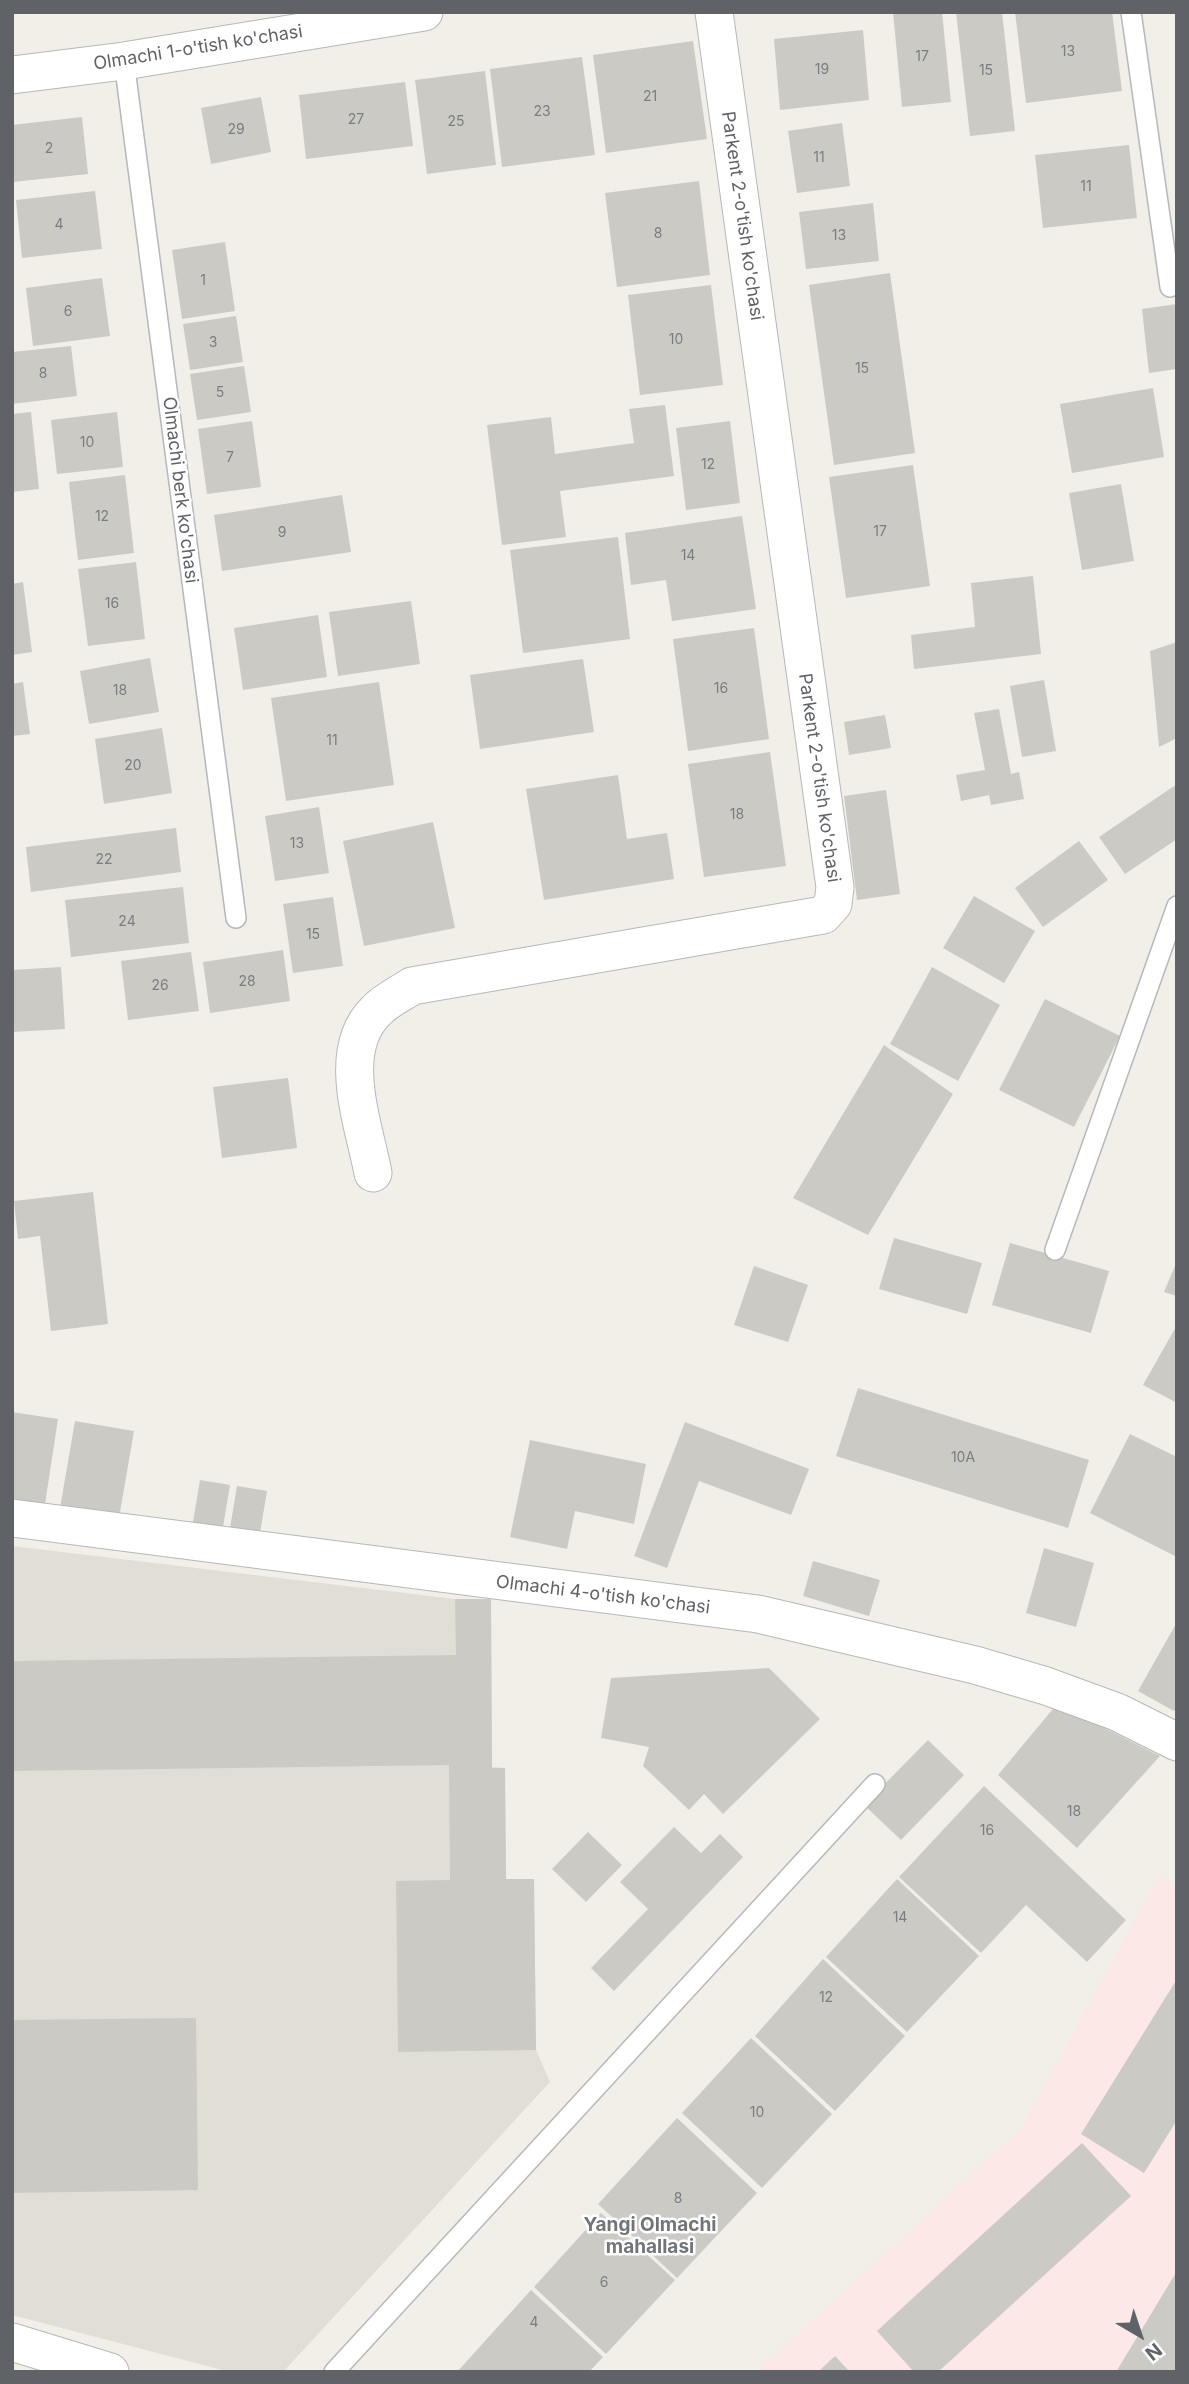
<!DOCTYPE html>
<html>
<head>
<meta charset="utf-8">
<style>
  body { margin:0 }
  #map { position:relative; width:1189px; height:2384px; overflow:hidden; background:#f1efe8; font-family:Inter,sans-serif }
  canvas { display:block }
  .frame { position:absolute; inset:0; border:14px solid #5f6368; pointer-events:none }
  .north { position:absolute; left:1105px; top:2300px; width:70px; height:70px; -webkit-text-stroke:5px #fff; paint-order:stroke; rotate:141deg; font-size:19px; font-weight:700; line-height:28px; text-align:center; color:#5f6368 }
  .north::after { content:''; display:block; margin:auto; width:24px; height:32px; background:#5f6368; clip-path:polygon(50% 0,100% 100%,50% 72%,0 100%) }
</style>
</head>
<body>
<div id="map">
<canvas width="1189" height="2384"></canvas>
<div class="frame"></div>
<div class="north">N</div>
</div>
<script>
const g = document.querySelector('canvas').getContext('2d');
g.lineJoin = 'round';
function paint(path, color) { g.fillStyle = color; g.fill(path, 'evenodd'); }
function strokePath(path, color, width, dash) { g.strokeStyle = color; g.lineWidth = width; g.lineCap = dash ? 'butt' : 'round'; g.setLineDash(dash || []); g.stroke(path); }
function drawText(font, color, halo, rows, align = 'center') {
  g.font = font + ' Inter,sans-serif'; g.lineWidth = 5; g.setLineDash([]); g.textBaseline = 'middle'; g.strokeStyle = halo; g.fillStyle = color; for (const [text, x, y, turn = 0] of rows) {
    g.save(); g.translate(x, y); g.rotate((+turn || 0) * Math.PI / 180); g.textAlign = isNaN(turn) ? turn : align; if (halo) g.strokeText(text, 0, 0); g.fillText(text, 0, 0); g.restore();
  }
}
const education = new Path2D(`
  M12,1546l443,53h36l1,168 13,1 1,111h28l2,171 14,32 -267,290h-53l-218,-57z`);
const medical = new Path2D(`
  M1160,1875l17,16v481h-420l264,-243z`);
const building = new Path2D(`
  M893,12h49l9,90 -49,5z
  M956,12h46l13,119 -45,5z
  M1015,12h97l10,79 -96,12z
  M863,30l6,70 -89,10 -6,-71z
  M693,41l14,98 -101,14 -13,-98z
  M582,57l13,98 -93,12 -12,-98z
  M485,71l11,94 -69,9 -12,-94z
  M405,82l8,64 -107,13 -7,-64z
  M261,97l10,55 -60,12 -10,-56z
  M82,117l6,57 -75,8 -1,-57z
  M842,123l8,63 -53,7 -9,-62z
  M1129,145l8,73 -94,10 -8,-73z
  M699,181l11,94 -93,12 -12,-94z
  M95,191l7,58 -80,9 -6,-58z
  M873,203l6,58 -73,8 -7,-57z
  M225,242l10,69 -53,8 -10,-69z
  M890,273l25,180 -81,12 -25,-180z
  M102,278l8,58 -77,10 -7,-58z
  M711,285l12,100 -83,10 -12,-100z
  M1177,304v65l-28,4 -7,-64z
  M236,316l7,46 -53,8 -7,-46z
  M71,346l6,50 -65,8v-52z
  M244,366l7,46 -54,8 -7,-46z
  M1153,388l11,69 -92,16 -12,-69z
  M665,405l9,71 -114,15 6,46 -64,8 -15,-120 64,-8 4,37 79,-11 -5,-34z
  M31,412l8,77 -27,3v-78z
  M117,412l6,55 -66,7 -6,-54z
  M252,421l9,66 -54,7 -9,-65z
  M730,421l10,82 -54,7 -10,-82z
  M913,465l17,121 -84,12 -17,-121z
  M125,475l9,78 -56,7 -9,-78z
  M1121,484l13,77 -52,9 -13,-77z
  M342,495l9,57 -129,19 -8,-56z
  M742,516l14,93 -84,12 -6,-41 -35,5 -6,-52z
  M618,537l12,102 -107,14 -13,-103z
  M136,562l9,77 -57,7 -10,-77z
  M1033,576l8,78 -127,15 -3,-34 64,-8 -4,-44z
  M23,582l9,70 -20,3v-71z
  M411,601l9,63 -82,12 -9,-64z
  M318,615l9,62 -84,13 -9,-62z
  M754,628l15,111 -81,12 -15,-112z
  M1177,642v96l-18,9 -9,-96z
  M150,658l9,54 -70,12 -9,-53z
  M583,659l11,73 -114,17 -10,-74z
  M1044,680l12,71 -34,6 -12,-71z
  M23,682l7,52 -18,2v-52z
  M379,682l15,103 -108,16 -15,-103z
  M999,709l12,65 8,-2 5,27 -33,6 -2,-10 -28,6 -5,-26 29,-5 -11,-57z
  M885,715l6,33 -42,7 -5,-33z
  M162,728l10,65 -68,11 -9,-65z
  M770,752l16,114 -82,11 -16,-113z
  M618,775l9,64 40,-6 7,46 -130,21 -18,-111z
  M1177,784v55l-52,35 -26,-37z
  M886,790l14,104 -43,6 -13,-104z
  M319,807l10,66 -54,8 -10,-65z
  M433,822l22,106 -91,18 -21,-105z
  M176,828l5,44 -150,20 -5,-45z
  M1079,841l29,39 -65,47 -28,-39z
  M183,887l6,56 -118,14 -6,-57z
  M974,896l61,35 -31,52 -61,-35z
  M333,897l10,69 -50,7 -10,-69z
  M283,950l7,51 -80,12 -7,-51z
  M191,952l8,59 -71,9 -7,-59z
  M61,967l4,62 -53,3v-62z
  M932,967l68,38 -42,76 -68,-37z
  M1045,999l75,37 -46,91 -75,-37z
  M884,1045l69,49 -85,141 -75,-37z
  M288,1078l9,70 -75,10 -9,-71z
  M93,1192l15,132 -57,7 -11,-95 -22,3 -4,-38z
  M894,1238l88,25 -15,51 -88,-25z
  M1010,1243l99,28 -18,62 -99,-28z
  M1177,1261v35l-13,-4z
  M754,1266l54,19 -20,57 -54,-17z
  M1177,1325v78l-34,-18z
  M858,1388l231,72 -21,68 -232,-72z
  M12,1412l46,7 -13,85 -33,-5z
  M75,1421l59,10 -15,87 -59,-10z
  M685,1422l124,47 -18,46 -92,-34 -32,87 -33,-12z
  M1130,1434l47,23v100l-87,-44z
  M530,1440l116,24 -12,60 -59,-13 -8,38 -57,-12z
  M200,1480l30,5 -8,48 -30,-5z
  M237,1486l30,5 -8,48 -30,-5z
  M1044,1548l50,15 -18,64 -50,-14z
  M813,1561l67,19 -11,36 -66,-20z
  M455,1599h36l1,169h13l1,111h28l2,171 -138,2 -2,-171 54,-1 -1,-115 -437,6v-110l444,-6z
  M1177,1622v85l-3,4 -36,-20z
  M769,1668l51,51 -97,95 -19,-20 -15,16 -46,-44 6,-19 -48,-9 10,-60z
  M1057,1704l103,52 -83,92 -79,-73z
  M928,1740l36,35 -63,65 -37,-35z
  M984,1786l142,134 -39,42 -61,-57 -45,48 -82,-76z
  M674,1827l27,26 19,-19 23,23 -129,134 -23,-23 57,-59 -28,-27z
  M588,1832l34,33 -36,37 -34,-33z
  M897,1879l82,77 -72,76 -81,-75z
  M823,1959l82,77 -70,75 -80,-75z
  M1177,1979v141l-33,53 -63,-39z
  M196,2018l2,172 -186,3v-173z
  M751,2038l81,76 -70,74 -80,-75z
  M677,2118l80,75 -80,85 -79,-74z
  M1082,2143l49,53 -193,176h-24l-37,-41z
  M601,2213l74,67 -69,74 -72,-67z
  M1177,2271v101h-61z
  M531,2290l72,67 -14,15h-132z
  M835,2356l15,16h-32z`);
const lane = new Path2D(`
  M1131,12l39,275
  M124,61l112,857
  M1055,1250l122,-344
  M334,2372l541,-588`);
const street = new Path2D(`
  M12,75l112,-14 300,-49
  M373,1173c-9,-48 -38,-122 3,-162 9,-10 24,-17 36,-25l411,-71 10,-11 2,-17 -121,-875
  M12,1518l746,96 217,51 71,21 71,26 60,30
  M12,2342l98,30`);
const numberNames = [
  ["13",1068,52],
  ["17",922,57],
  ["19",822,70],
  ["15",986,71],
  ["21",650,97],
  ["23",542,112],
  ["27",356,120],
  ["25",456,122],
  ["29",236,130],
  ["2",49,149],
  ["11",819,158],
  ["11",1086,187],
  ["4",59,225],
  ["8",658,234],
  ["13",839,236],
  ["1",203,281],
  ["6",68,312],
  ["10",676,340],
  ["3",213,343],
  ["15",862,369],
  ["8",43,374],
  ["5",220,393],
  ["10",87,443],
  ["7",230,458],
  ["12",708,465],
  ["12",102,517],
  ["17",880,532],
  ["9",282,533],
  ["14",688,556],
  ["16",112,604],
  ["16",721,689],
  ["18",120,691],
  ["11",332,741],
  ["20",133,766],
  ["18",737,815],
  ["13",297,844],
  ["22",104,860],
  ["24",127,922],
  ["15",313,935],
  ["28",247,982],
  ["26",160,986],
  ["10А",963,1458],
  ["18",1074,1812],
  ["16",987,1831],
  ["14",900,1918],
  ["12",826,1998],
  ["10",757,2113],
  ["8",678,2199],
  ["6",604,2283],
  ["4",534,2323]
];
const streetNames = [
  ["Olmachi 1-o'tish ko'chasi",198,48,-9],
  ["Parkent 2-o'tish ko'chasi",742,216,82],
  ["Olmachi berk ko'chasi",180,490,83],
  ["Parkent 2-o'tish ko'chasi",819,778,82],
  ["Olmachi 4-o'tish ko'chasi",603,1595,7]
];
const neighbourhoodNames = [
  ["Yangi Olmachi",650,2225],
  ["mahallasi",650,2247]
];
paint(education, '#e1ded6');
paint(medical, '#fce8e6');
paint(building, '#cccac5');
strokePath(lane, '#b5b8bc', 22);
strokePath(street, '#b5b8bc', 39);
strokePath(lane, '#fff', 19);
strokePath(street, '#fff', 37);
drawText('14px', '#7a7d7f', null, numberNames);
drawText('18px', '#5f6368', '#fff', streetNames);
drawText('bold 19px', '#70757a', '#fff', neighbourhoodNames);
</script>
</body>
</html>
